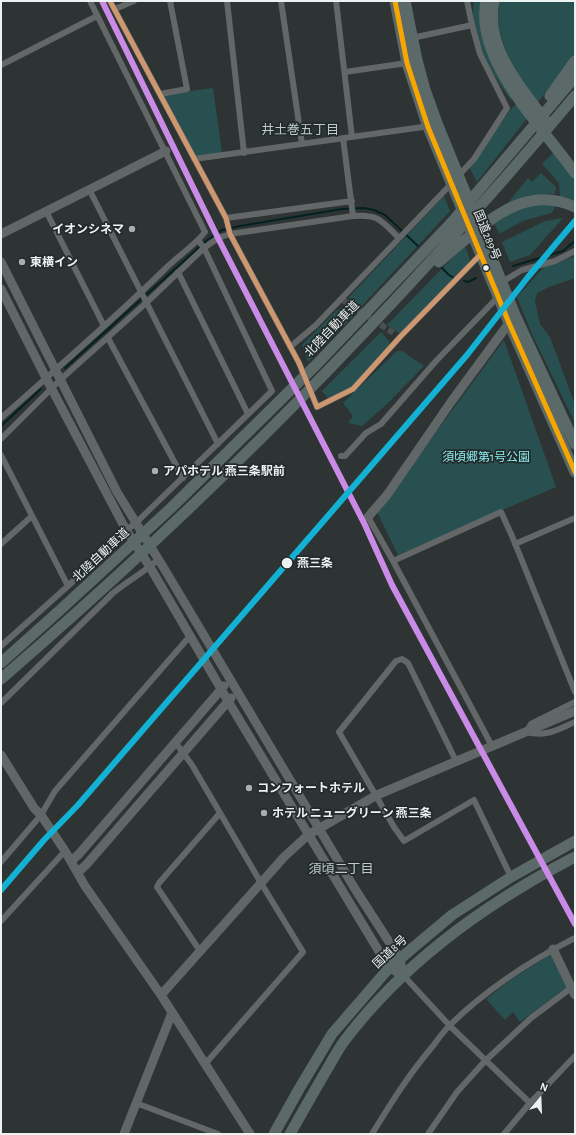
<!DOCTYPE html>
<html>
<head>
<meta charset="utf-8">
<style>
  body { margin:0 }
  #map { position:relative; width:576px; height:1135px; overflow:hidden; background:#2e3333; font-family:"Alegreya Sans",sans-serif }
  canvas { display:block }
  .frame { position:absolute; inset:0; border:2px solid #ecf1f1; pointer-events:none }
  .north { position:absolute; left:520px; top:1079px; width:40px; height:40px; -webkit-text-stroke:3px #232b2b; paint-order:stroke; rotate:19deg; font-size:11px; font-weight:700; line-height:16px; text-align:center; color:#ecf1f1 }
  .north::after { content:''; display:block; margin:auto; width:14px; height:18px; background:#ecf1f1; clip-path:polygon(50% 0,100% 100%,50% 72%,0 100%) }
</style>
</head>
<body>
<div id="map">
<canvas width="576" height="1135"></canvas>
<div class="frame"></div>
<div class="north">N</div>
</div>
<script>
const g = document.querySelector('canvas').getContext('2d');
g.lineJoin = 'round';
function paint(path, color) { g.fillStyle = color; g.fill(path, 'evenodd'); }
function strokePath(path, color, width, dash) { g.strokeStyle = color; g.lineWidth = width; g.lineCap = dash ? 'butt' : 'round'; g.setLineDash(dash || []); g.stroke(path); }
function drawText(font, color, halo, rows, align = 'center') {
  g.font = font + ' "Alegreya Sans","Noto Sans JP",sans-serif'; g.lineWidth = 3.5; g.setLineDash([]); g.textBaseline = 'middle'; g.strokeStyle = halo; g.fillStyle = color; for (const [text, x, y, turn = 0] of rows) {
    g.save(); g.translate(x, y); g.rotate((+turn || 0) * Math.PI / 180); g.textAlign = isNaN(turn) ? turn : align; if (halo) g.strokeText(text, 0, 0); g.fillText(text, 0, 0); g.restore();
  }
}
const green = new Path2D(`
  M474,1h7c-5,28 20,72 32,98l-2,1c-20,-27 -43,-64 -37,-99z
  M499,1h76v54l-37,47c-17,-24 -34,-46 -39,-76 -2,-8 0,-17 0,-25z
  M213,88l9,65 -27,4 -34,-62z
  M517,103l11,14 -51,65 -8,-15 42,-58z
  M554,152l21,28v21l-15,-5 -1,-13 -17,-19z
  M541,173l15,14 -1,7c-17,0 -31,3 -47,9l20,-25 4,4z
  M444,196l6,15 -90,97 -11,-8v-3z
  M554,203v7l-3,3 -28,8 -24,13 -5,-11 17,-12 17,-6z
  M563,218l-33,37 -20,7 -8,-20 43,-21z
  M465,245l5,15 -1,5 -69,69 -13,-9z
  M575,256v22l-26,9 -12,6 -2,8 5,23 10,13 13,35 12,33v18l-43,-89 -15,-37 27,-30z
  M342,308l11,8 -45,46 -6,-17 35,-35z
  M381,332l9,10 -2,5 -37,41 -21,13 -8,-10z
  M504,340l52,147 -158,68 -21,-43z
  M397,351h5l22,15 -37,38 -25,22 -14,-3 5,-7 -10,-13z
  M551,954l16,33 -47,35 -7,-10 -8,8 -19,-21 26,-20z`);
const stream = new Path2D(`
  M513,266l50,-15 12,-10
  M442,268l7,7 5,3
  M464,281l4,1 8,-4
  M65,368l141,-127 16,-11 18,-4 102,-17 22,-1 10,2 11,5 33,31
  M1,426l40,-37`);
const streetTunnel = new Path2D(`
  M343,300l52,34`);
const street = new Path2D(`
  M110,1l116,217 4,16 69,129 18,44 36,-18 47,-52 80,-82
  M227,1l17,152
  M281,1l21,143
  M336,1l16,136
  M115,9l19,-8
  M412,38l60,-13
  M1,65l96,-49
  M345,72l62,-9
  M160,94l27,-5 -17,-88
  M343,138l10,78
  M194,159l236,-33
  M459,175l15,-16 33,-51 -27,-54 -8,-29 -5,-24
  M89,189l129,255
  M46,211l58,115
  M226,218l126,-17
  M178,272l70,142
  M502,282l20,-12 33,-9 20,-10
  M108,338l75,140
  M290,347l26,-22 136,-142
  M1,418c55,-49 111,-97 164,-149 13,-13 29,-23 40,-37l-115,-231
  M1,439l59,-59 86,-77 58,-55 14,-10 12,-4 123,-18c27,-2 28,5 46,22
  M1,455l67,131
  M341,456h4l21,-23 15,-9 55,-63 62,-64
  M368,517l25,44 99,185
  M1,544l31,-28
  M515,544l60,-26
  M393,561l108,-49 11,24 63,156
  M1,646l67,-60 58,-56 10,-7 9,-9 127,-123 -68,-143 -6,-8
  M575,702l-44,22 -5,8c21,5 30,-2 49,-10
  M1,703l112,-110c15,-12 31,-21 46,-34
  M175,742l17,23 69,118 42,69 -97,111
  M456,761l-48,-98 -6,-4 -6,2 -57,71 55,95 10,14 70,-41 37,77
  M1,862l40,-47 14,-24 135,-155
  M1,921l64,-70
  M200,951l-43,-64 2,-4 61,-70
  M403,975l47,51 80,77
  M136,1103l82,31
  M372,1134c19,-31 37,-60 61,-88 5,-7 11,-15 17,-21 37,-36 80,-64 125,-87
  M428,1134l29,-42 28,-31 46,-43 40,-30
  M504,1134l26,-31 45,-47`);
const secondary = new Path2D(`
  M1,234l165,-83
  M1,262l116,230 48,78 190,319 45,70 3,16
  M1,289l45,89 80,152 24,37 78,134 161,267 14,7
  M368,517l19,-22 64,-93 58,-79
  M1,755l33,53 7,7 24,36 20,35 76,109 89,139
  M71,861l8,-7 145,-168
  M78,872l8,-7 145,-167
  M553,949l22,46
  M161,995l100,-112 23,-26 24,-22 69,-40 198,-84
  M124,1134l48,-121`);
const highway = new Path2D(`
  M395,1l12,62 21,64 81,196 66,149
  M405,1l12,59 8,30 12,33 79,194 59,127
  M486,1c-12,60 57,126 89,172
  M494,1c-10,45 27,87 52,120
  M550,96l25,-35
  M439,262c10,-9 22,-19 33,-28 30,-25 63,-46 103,-27
  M1,663l58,-52 112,-103 146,-144 135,-142 123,-145
  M1,679c207,-178 399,-374 574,-583
  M274,1134l25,-45 33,-55 57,-66 63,-53 59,-38 64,-36
  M290,1134c13,-23 26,-46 39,-68 5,-9 10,-18 16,-26 60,-79 143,-138 230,-183`);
const rail = new Path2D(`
  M102,1l116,237 147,287 27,60 183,339
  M1,890l43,-50 34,-35 389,-450 61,-78`);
const bus1 = new Path2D(`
  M110,1l116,217 4,16 69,129 18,44 36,-18 47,-52 80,-82`);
const bus2 = new Path2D(`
  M395,1l12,62 21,64 81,196 66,149`);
const rail1 = new Path2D(`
  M102,1l116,237 147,287 27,60 183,339`);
const rail2 = new Path2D(`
  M1,890l43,-50 34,-35 389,-450 61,-78 47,-56`);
const markers = [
  [132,229,4,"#aaaeae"],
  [22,262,4,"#aaaeae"],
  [486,268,3.5,"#ecf1f1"],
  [155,471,4,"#aaaeae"],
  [287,563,6,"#ecf1f1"],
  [249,788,4,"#aaaeae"],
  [264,813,4,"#aaaeae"]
];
const poiNames = [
  ["イオンシネマ",124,229,"right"],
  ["東横イン",30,262],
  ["アパホテル 燕三条駅前",163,471],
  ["コンフォートホテル",257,788],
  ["ホテル ニューグリーン 燕三条",272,813]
];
const streetNames = [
  ["国道289号",487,235,68],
  ["北陸自動車道",332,329,-46],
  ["北陸自動車道",101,555,-43],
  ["国道8号",390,952,-43]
];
const parkNames = [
  ["須頃郷第1号公園",486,457]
];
const stopNames = [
  ["燕三条",297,563]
];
const neighbourhoodNames = [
  ["井土巻五丁目",300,130],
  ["須頃二丁目",341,869]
];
paint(green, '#295050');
strokePath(stream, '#042121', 2);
strokePath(streetTunnel, '#4a5050', 6, [6, 3]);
strokePath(street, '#636767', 6);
strokePath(secondary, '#616767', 9);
strokePath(highway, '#5b6969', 11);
strokePath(rail, '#646868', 3.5);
strokePath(rail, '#232b2b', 2, [6]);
strokePath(bus1, '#cd976f', 5);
strokePath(bus2, '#f7a600', 5);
strokePath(rail1, '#ca8be6', 6);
strokePath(rail2, '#13b2d5', 6);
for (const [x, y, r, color] of markers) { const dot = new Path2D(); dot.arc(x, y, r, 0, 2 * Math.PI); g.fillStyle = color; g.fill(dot); strokePath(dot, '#232b2b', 1.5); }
drawText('bold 12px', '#ecf1f1', '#232b2b', poiNames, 'left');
drawText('12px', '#ecf1f1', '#232b2b', streetNames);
drawText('12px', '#89ebeb', '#232b2b', parkNames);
drawText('bold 12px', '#ecf1f1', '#232b2b', stopNames, 'left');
drawText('13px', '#bec9c9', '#232b2b', neighbourhoodNames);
</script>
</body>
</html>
